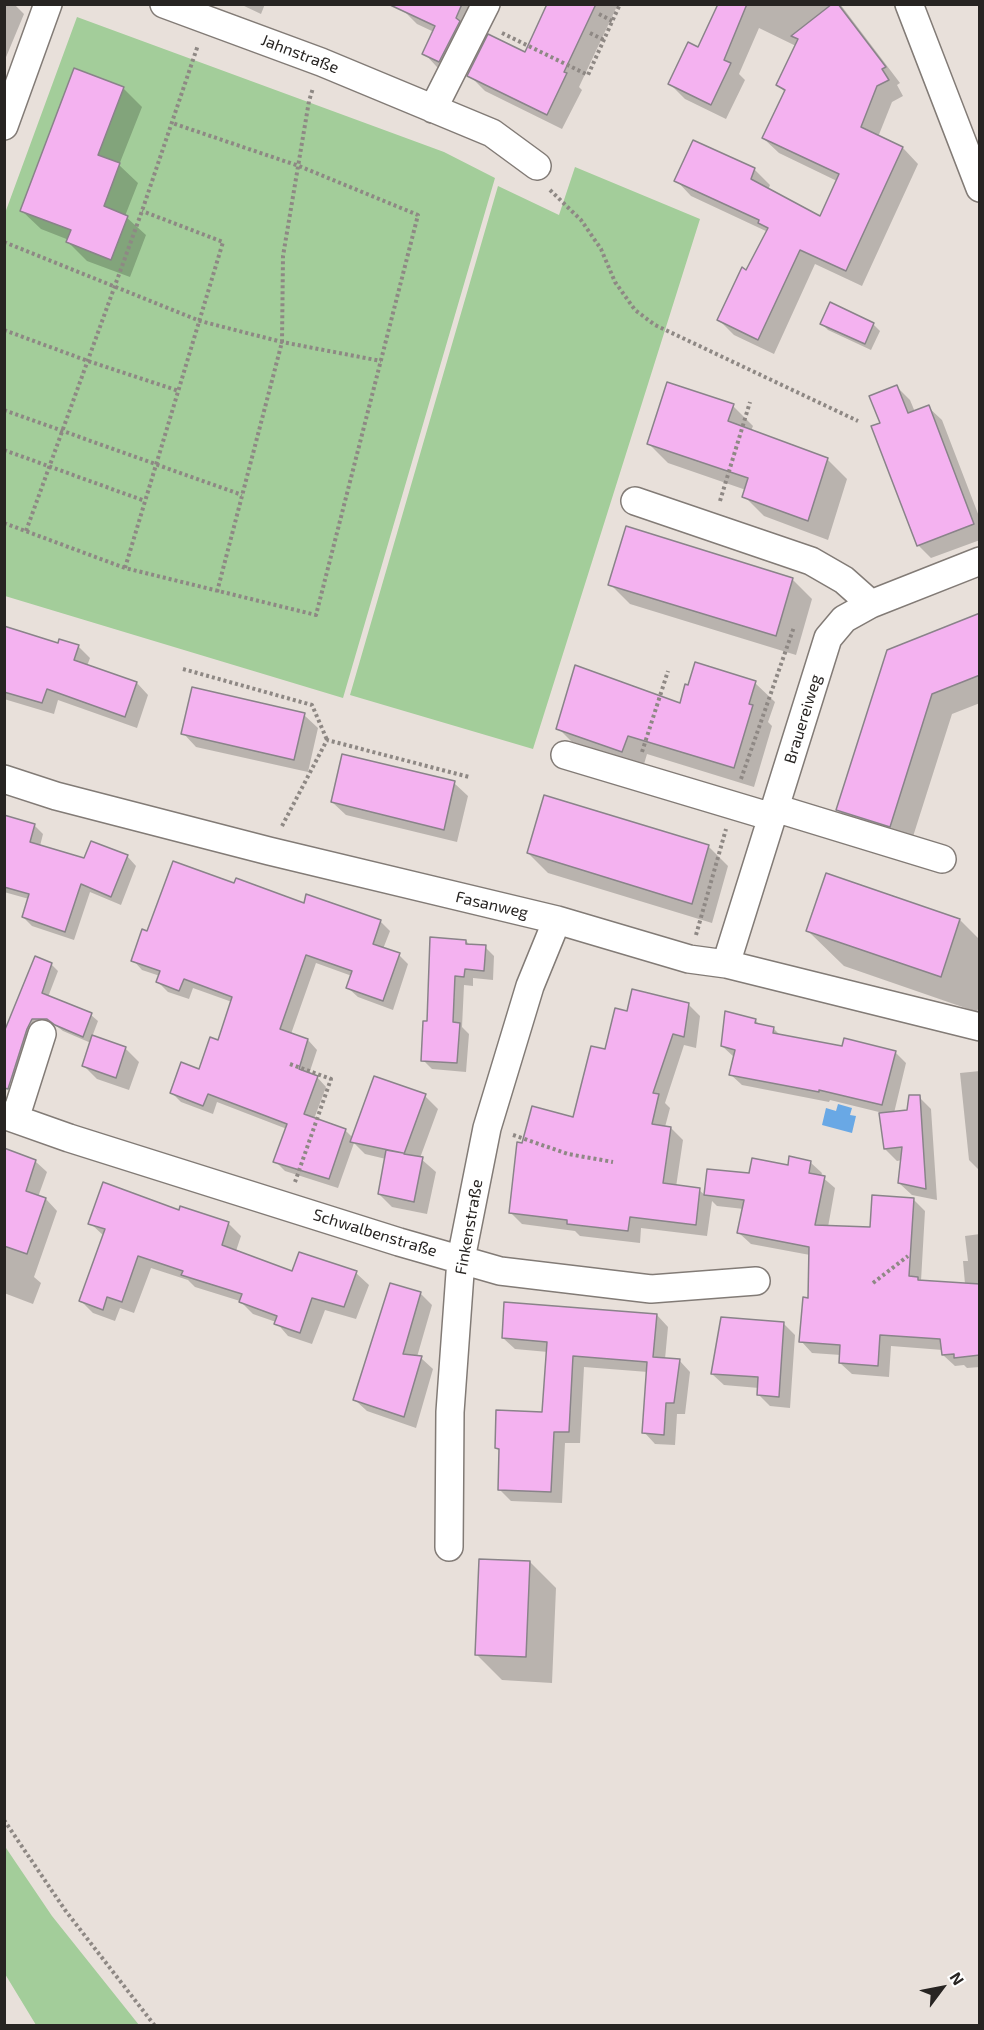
<!DOCTYPE html>
<html>
<head>
<meta charset="utf-8">
<style>
  body { margin:0 }
  #map { position:relative; width:984px; height:2030px; overflow:hidden; background:#e8e0da; font-family:"Exo 2",sans-serif }
  canvas { display:block }
  .frame { position:absolute; inset:0; border:6px solid #272422; pointer-events:none }
  .north { position:absolute; left:912px; top:1958px; width:60px; height:60px; -webkit-text-stroke:4px #fff; paint-order:stroke; rotate:58deg; font-size:16px; font-weight:700; line-height:24px; text-align:center; color:#272422 }
  .north::after { content:''; display:block; margin:auto; width:21px; height:27px; background:#272422; clip-path:polygon(50% 0,100% 100%,50% 72%,0 100%) }
</style>
</head>
<body>
<div id="map">
<canvas width="984" height="2030"></canvas>
<div class="frame"></div>
<div class="north">N</div>
</div>
<script>
const g = document.querySelector('canvas').getContext('2d');
g.lineJoin = 'round';
function paint(path, color) { g.fillStyle = color; g.fill(path, 'evenodd'); }
function strokePath(path, color, width, dash) { g.strokeStyle = color; g.lineWidth = width; g.lineCap = dash ? 'butt' : 'round'; g.setLineDash(dash || []); g.stroke(path); }
function drawText(font, color, halo, rows, align = 'center') {
  g.font = font + ' "Exo 2",sans-serif'; g.lineWidth = 5; g.setLineDash([]); g.textBaseline = 'middle'; g.strokeStyle = halo; g.fillStyle = color; for (const [text, x, y, turn = 0] of rows) {
    g.save(); g.translate(x, y); g.rotate((+turn || 0) * Math.PI / 180); g.textAlign = isNaN(turn) ? turn : align; if (halo) g.strokeText(text, 0, 0); g.fillText(text, 0, 0); g.restore();
  }
}
const green = new Path2D(`
  M77,17l367,135 51,26 -152,520 -338,-102 -1,-380z
  M575,167l125,52 -167,530 -183,-54 148,-509 61,29z
  M4,1845l48,71 87,109h-103l-31,-51z`);
const water = new Path2D(`
  M838,1104l14,4 -2,7 6,1 -4,17 -30,-8 4,-17 10,3z`);
const shadow = new Path2D(`
  M4,4h10l10,10 -20,48z
  M240,4h25l-4,10z
  M406,4h69l-22,70 -16,-7 -13,-14 10,-21 -17,-8 -14,-14z
  M549,4h69l-39,83 3,3 -20,39 -77,-38 -16,-16 56,-21z
  M719,4h121l60,79 -3,2 6,11 -11,6 -14,35 25,11 15,16 -56,122 -47,-22 -41,90 -40,-19 -15,-15 49,-88 -77,-36 -15,-16 18,-39 61,29 15,15 -2,5 52,28 17,-37 -58,-28 -16,-15 22,-46 -7,-7 18,-39 -37,-18 -20,46 6,6 -19,39 -41,-20 -15,-15 29,-35z
  M123,88l19,19 -23,58 19,18 -13,33 21,19 -16,42 -43,-16 -19,-19 1,-2 -28,-11 -19,-18z
  M831,304l42,20 7,7 -9,19 -43,-20 -6,-6z
  M897,387l13,13 5,12 13,-5 14,13 38,99v21l-49,18 -13,-13z
  M733,406l20,20 -2,5 76,28 20,20 -19,61 -64,-24 -20,-20 2,-6 -78,-27 -20,-20z
  M792,579l20,20 -16,56 -166,-51 -20,-20z
  M980,615v88l-28,11 -42,132 -52,-16 -20,-20z
  M4,626l55,18 19,2 12,12 -3,8 50,17 11,12 -11,33 -79,-28 -4,14 -50,-15z
  M755,683l20,19 -7,20 4,4 -18,61 -107,-33 -5,17 -64,-23 -20,-20 123,-23z
  M304,715l14,13 -10,44 -112,-25 -13,-14z
  M454,783l14,13 -11,46 -111,-27 -14,-13z
  M4,817l30,8 9,9 -3,12 45,13 42,-3 9,10 -15,39 -31,-13 -16,48 -42,-14 -9,-9 6,-18 -25,-7z
  M708,846l20,20 -16,57 -164,-50 -20,-20z
  M235,885l69,20 76,16 10,10 -7,18 16,6 9,9 -15,46 -35,-13 -10,-9 4,-12 -36,-13 -25,71 17,6 9,10 -8,24 8,3 9,10 -12,32 31,11 8,8 72,-42 13,13 -18,49 16,14 -9,42 -35,-7 -13,-13 7,-35 -21,-5 -11,-11 -16,45 -53,-17 -10,-10 12,-32 -70,-27 -4,12 -32,-12 -10,-10 29,-21 19,-29 13,-40 -39,-14 -4,11 -21,-7 -10,-10 2,-6 -18,-6 -9,-10 15,-27z
  M960,920l20,20v63l-3,9 -133,-46 -36,-35z
  M466,941l4,4 15,2 9,9 -1,24 -20,-2v8l-9,-1 -2,42 7,7 -3,38 -34,-3 -9,-9 6,-38z
  M51,964l7,7 -10,26 43,18 7,6 -6,16 33,11 14,14 -10,28 -32,-11 -13,-13 7,-23 -28,-12 -8,-6h-16l-20,55 -15,-5v-48l4,2z
  M688,1004l12,12 -4,32 -12,-3 -19,58 5,5 -5,19 6,1 12,12 -7,47 23,3 7,6 3,-26 41,5 60,-13 12,11 -1,3 14,12 -7,39 44,1 41,-29 12,12 -4,70 44,3 -2,-23h5l-3,-25 15,-2v133l-13,1 -3,-3 -9,1 -12,-11v-5l-52,-4 -2,31 -37,-3 -12,-11 1,-8 -29,-2 -11,-12 8,-42 1,-44 -59,-11 -12,-11 5,-24 -27,-3 -5,-5 -5,35 -66,-8 -1,15 -60,-7 -5,-5 -53,-7 -12,-12 13,-67 51,-26 32,-68 22,-38z
  M755,1020l5,5 13,3 8,8 62,12 52,4 11,11 -12,50 14,-2 11,-14 12,12 6,91 -25,-5 -13,-12 3,-23 -5,1 -12,-12 2,-35 -57,-14 -1,2 -87,-17 -12,-11 4,-17 -12,-11z
  M980,1071v110l-2,-12 -9,-9 -9,-87z
  M4,1150l31,11 12,11 -9,25 8,2 11,12 -23,66 7,6 -8,21 -29,-11z
  M180,1211l48,12 13,13 -5,15 57,22 7,-20 56,20 13,12 -13,34 -31,-9 -13,34 -24,-8 -12,-14 -23,-8 -13,-13 -45,-14 -7,-7 -37,-12 -17,45 -14,-5 -5,13 -22,-8 -12,-12 23,-65 -14,-13z
  M420,1293l12,12 -15,52 4,1 12,11 -17,59 -49,-17 -12,-11z
  M657,1315l11,12 -3,32 14,1 11,12 -5,42h-8l-2,31 -20,-1 -11,-12 4,-60 -64,-5 -4,76h-15l-3,60 -51,-2 -12,-12 2,-37 -5,-4 48,-34 4,-62 -33,-3 -12,-11z
  M783,1323l12,12 -5,73 -20,-2 -12,-12 1,-6 -35,-3 -12,-11z
  M530,1562l26,26 -4,95 -50,-3 -26,-26z`);
const building = new Path2D(`
  M388,4h74l-6,14 4,3 -21,41 -17,-8 13,-28z
  M547,4h49l-32,68 3,1 -20,42 -80,-39 21,-42 37,18z
  M718,4h29l-23,56 7,3 -20,42 -43,-21 20,-42 10,5z
  M832,4h6l48,63 -4,2 7,11 -12,6 -16,41 42,20 -57,124 -46,-21 -42,90 -41,-20 25,-53 4,3 22,-42 -10,-5 1,-3 -85,-39 19,-41 62,28 -4,11 69,37 19,-42 -77,-36 23,-48 -9,-5 22,-46 -7,-3z
  M74,68l50,19 -26,68 22,8 -16,43 24,10 -17,44 -45,-18 5,-12 -51,-19z
  M830,302l44,21 -9,21 -45,-20z
  M667,382l67,22 -6,17 100,37 -20,63 -66,-24 6,-19 -101,-34z
  M897,385l11,28 21,-8 45,119 -57,22 -46,-120 9,-3 -11,-27z
  M626,526l167,52 -17,58 -168,-51z
  M980,613v62l-48,19 -42,133 -54,-17 51,-160z
  M4,626l54,17 1,-4 20,6 -5,15 63,22 -12,35 -78,-28 -5,14 -38,-11z
  M695,662l61,19 -7,23 4,1 -19,63 -106,-32 -6,16 -66,-23 19,-64 105,38 5,-19 3,1z
  M192,687l113,26 -11,47 -113,-26z
  M342,754l113,27 -11,49 -113,-28z
  M544,795l165,50 -17,59 -165,-51z
  M4,815l31,9 -5,18 54,16 7,-17 37,14 -17,42 -30,-13 -16,48 -43,-15 7,-23 -25,-7z
  M173,861l61,22 2,-5 68,25 2,-9 75,26 -8,24 27,9 -17,48 -37,-13 6,-17 -46,-16 -26,74 28,10 -9,30 19,7 -14,38 42,15 -17,50 -56,-17 14,-38 -79,-30 -5,12 -33,-13 11,-31 18,7 11,-32 8,3 14,-43 -48,-18 -5,12 -23,-9 4,-11 -29,-10 11,-32 5,2z
  M826,873l134,46 -19,58 -135,-46z
  M430,937l36,3v4l20,1 -2,26 -19,-2 -1,8 -9,-1 -2,46 7,1 -3,40 -36,-2 2,-40h4z
  M35,956l17,7 -10,30 50,20 -9,24 -28,-12 -8,-6h-15l-5,10 -19,60 -4,-1v-56z
  M632,989l57,14 -5,34 -11,-3 -20,59 6,1 -7,30 19,3 -8,56 37,5 -4,37 -66,-8 -2,14 -61,-7v-4l-58,-7 8,-71 5,1 10,-37 41,11 18,-71 14,3 10,-41 12,3z
  M725,1011l31,8 -1,4 19,4 -1,6 69,13 2,-8 52,13 -14,54 -63,-15v2l-90,-17 6,-25 -14,-4z
  M92,1035l34,12 -10,31 -34,-12z
  M374,1076l52,18 -22,60 19,3 -9,45 -36,-8 8,-44 17,3 -53,-11z
  M909,1095h11l6,94 -28,-6 4,-36 -18,2 -5,-36 28,-3z
  M4,1148l32,12 -10,31 20,7 -19,56 -23,-8z
  M789,1156l22,5 -2,12 16,3 -10,49 55,2 2,-32 42,3 -5,78 9,1v3l62,4v71l-26,3v-4l-12,1 -2,-16 -60,-4 -2,31 -39,-3 1,-18 -41,-3 4,-45 5,1 1,-51 -72,-14 7,-33 -40,-5 3,-26 42,4 3,-15 36,7z
  M103,1182l76,28 1,-4 49,16 -7,23 70,26 7,-19 58,19 -13,36 -32,-9 -12,35 -26,-9 3,-8 -38,-14 3,-8 -61,-19 2,-4 -45,-15 -16,46 -15,-5 -4,13 -24,-9 26,-72 -17,-5z
  M390,1283l31,9 -18,62 19,2 -18,61 -51,-17z
  M504,1302l153,12 -4,43 27,2 -6,44h-8l-2,32 -22,-2 5,-71 -74,-6 -4,76h-15l-3,60 -53,-2 1,-41 -4,-1 1,-38 46,2 5,-70 -45,-4z
  M721,1317l63,5 -5,75 -22,-2 1,-18 -47,-3z
  M479,1559l51,2 -4,96 -51,-2z`);
const path = new Path2D(`
  M599,14l13,7
  M502,33l86,42 32,-71
  M590,33l14,7
  M550,190l31,30 20,29 14,33 20,28 20,15 203,96
  M4,242l196,79 82,21 99,19
  M4,330l84,31 91,30
  M4,410l238,85
  M4,450l141,51
  M720,501l30,-99
  M4,523l121,45 191,47 102,-400 -119,-49 -127,-43
  M26,531l116,-320 56,-166
  M125,568l98,-326 -81,-31
  M217,592l65,-250 1,-86 26,-155 4,-13
  M183,669l129,36 15,35
  M642,752l26,-81
  M741,779l53,-152
  M282,826l45,-86 142,37
  M696,935l30,-106
  M290,1064l41,15 -36,103
  M513,1135l55,19 45,8
  M873,1283l35,-27
  M4,1820l61,90 90,116`);
const minor = new Path2D(`
  M164,4l157,58 171,71 45,33
  M909,4l71,184
  M433,109l53,-105
  M4,126l44,-122
  M635,501l176,60 33,19 27,24
  M565,755l207,62
  M4,779l52,17 213,55 288,69 132,39 37,5 254,63
  M775,808l167,51
  M726,964l102,-326 16,-19 27,-15 109,-43
  M4,1115l65,23 330,104 101,29 151,18 105,-8
  M15,1119l27,-85
  M449,1547l1,-135 11,-153 26,-131 43,-142 27,-66`);
const streetNames = [
  ["Jahnstraße",300,54,21],
  ["Brauereiweg",803,719,-73],
  ["Fasanweg",492,905,13],
  ["Finkenstraße",469,1227,-80],
  ["Schwalbenstraße",375,1233,17]
];
paint(green, '#a3cd9a');
paint(water, '#69a8e5');
paint(shadow, '#0003');
paint(building, '#f4b2f0');
strokePath(building, '#898389', 1.5);
strokePath(minor, '#827b76', 30);
strokePath(path, '#8e8884', 4, [3, 3]);
strokePath(minor, '#fff', 27);
drawText('16px', '#272422', '#fff', streetNames);
</script>
</body>
</html>
